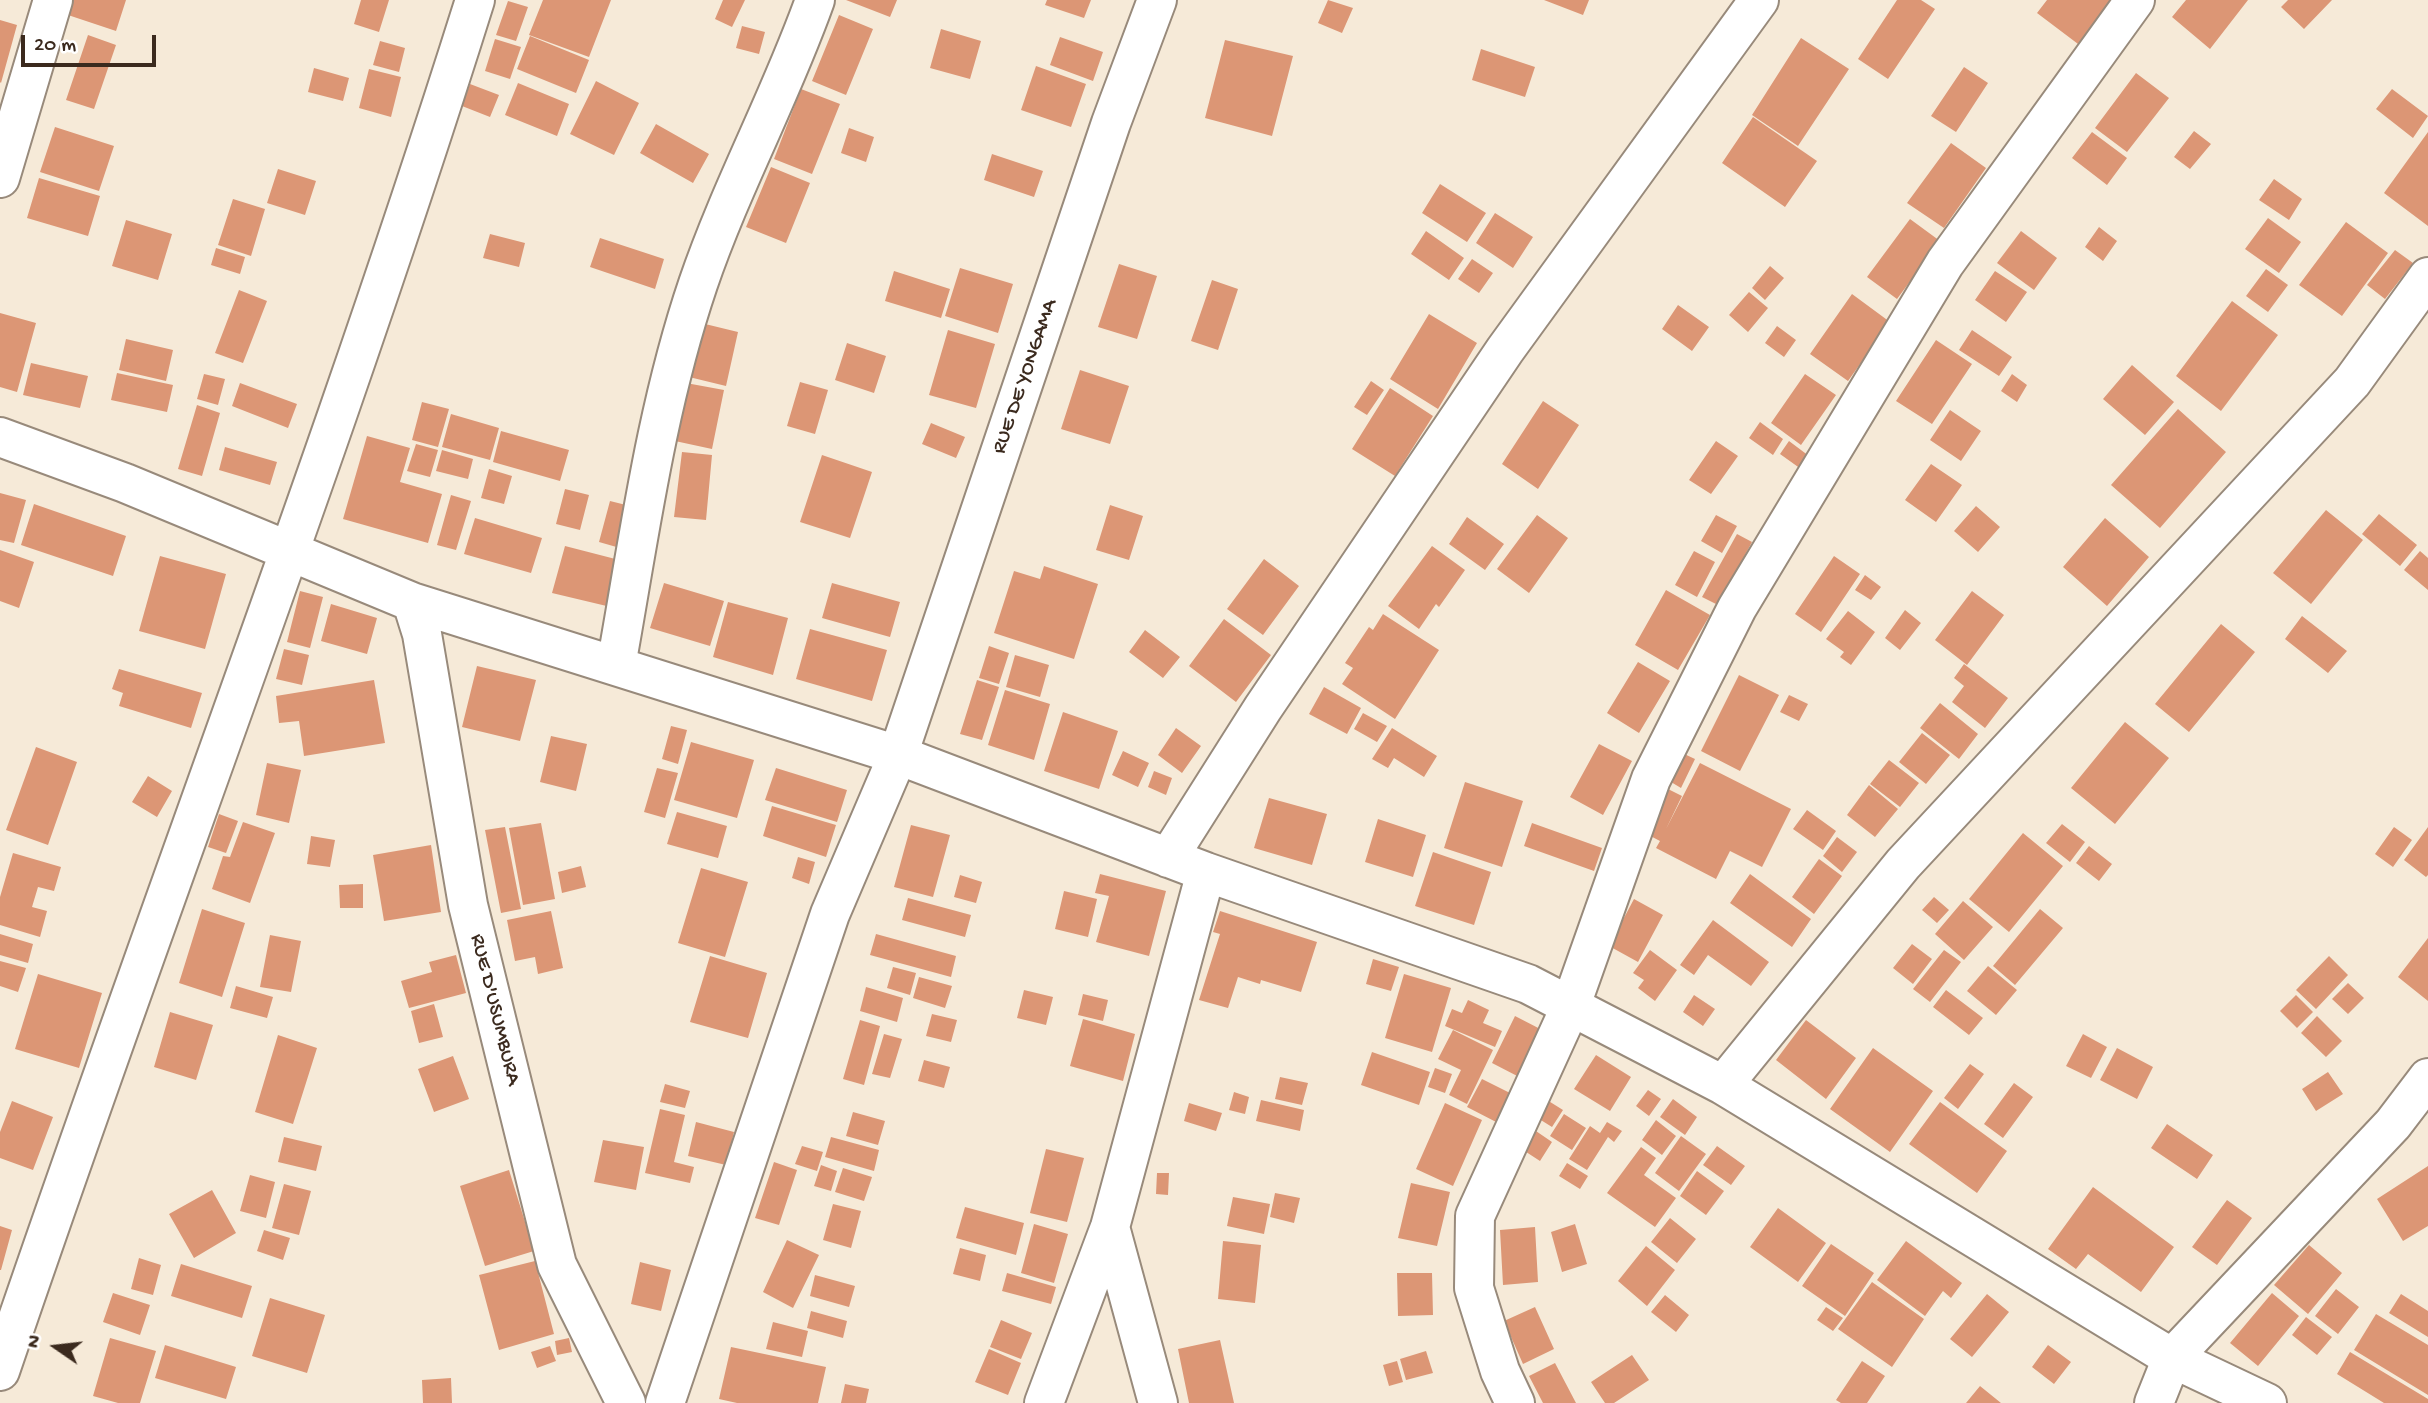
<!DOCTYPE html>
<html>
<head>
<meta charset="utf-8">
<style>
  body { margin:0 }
  #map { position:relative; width:2428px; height:1403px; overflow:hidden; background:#f6ead8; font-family:"Gochi Hand",sans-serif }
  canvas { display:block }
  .north { position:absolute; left:21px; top:1312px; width:70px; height:70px; -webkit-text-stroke:5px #fff; paint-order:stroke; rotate:284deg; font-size:19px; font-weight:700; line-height:28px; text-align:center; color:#3b2a1e }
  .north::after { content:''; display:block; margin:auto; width:24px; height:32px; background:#3b2a1e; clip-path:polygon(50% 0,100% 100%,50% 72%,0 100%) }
  .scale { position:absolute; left:21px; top:35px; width:135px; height:32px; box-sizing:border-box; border:4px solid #3b2a1e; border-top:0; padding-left:9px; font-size:21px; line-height:24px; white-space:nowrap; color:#3b2a1e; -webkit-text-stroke:5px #fff; paint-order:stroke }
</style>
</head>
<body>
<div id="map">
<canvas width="2428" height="1403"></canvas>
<div class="north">N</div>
<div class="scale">20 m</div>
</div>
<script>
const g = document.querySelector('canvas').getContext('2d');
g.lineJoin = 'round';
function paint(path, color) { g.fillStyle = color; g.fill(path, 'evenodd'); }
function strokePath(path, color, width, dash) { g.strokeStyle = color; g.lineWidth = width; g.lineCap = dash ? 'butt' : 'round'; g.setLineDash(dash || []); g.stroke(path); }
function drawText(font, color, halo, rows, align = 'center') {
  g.font = font + ' "Gochi Hand",sans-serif'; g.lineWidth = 6; g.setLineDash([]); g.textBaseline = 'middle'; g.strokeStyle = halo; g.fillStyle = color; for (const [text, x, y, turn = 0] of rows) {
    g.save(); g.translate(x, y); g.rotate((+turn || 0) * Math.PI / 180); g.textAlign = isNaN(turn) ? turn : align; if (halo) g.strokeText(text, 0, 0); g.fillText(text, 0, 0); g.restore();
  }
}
const building = new Path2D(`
  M73,0h53l-10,31 -48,-16z
  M361,0h28l-10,32 -25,-8z
  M543,0h68l-22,57 -60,-22z
  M723,0h22l-13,27 -17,-8z
  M846,0h51l-7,17z
  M1047,0h44l-7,18 -39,-13z
  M1328,0l25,8 -11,25 -24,-10z
  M1544,0h45l-6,15z
  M1897,0h24l14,9 -47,70 -30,-20z
  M2047,0h77l-38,50 -49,-37z
  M2186,0h62l-38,49 -38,-32z
  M2288,0h44l-28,29 -23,-22z
  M508,1l20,6 -12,34 -20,-6z
  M839,15l34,14 -27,66 -34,-14z
  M0,20l17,5 -16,58 -1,-1z
  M742,26l23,6 -6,22 -23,-6z
  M941,29l40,12 -11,38 -40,-11z
  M88,35l28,10 -22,64 -28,-9z
  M530,36l59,24 -13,33 -59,-24z
  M1060,37l43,15 -10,29 -43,-16z
  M1801,38l48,31 -51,77 -46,-31z
  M495,39l26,8 -11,32 -25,-8z
  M1225,40l68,16 -21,80 -67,-18z
  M380,41l25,7 -6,24 -26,-7z
  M1481,49l54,18 -10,30 -53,-17z
  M1036,66l50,18 -15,43 -50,-17z
  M1964,67l24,16 -32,49 -25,-16z
  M314,68l35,10 -6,23 -35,-9z
  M369,69l32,8 -10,40 -32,-9z
  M2136,73l33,25 -42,54 -32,-24z
  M596,81l43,22 -25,52 -44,-21z
  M518,83l51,21 -12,32 -52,-21z
  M470,84l29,11 -9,22 -28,-11z
  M801,89l39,15 -28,70 -38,-15z
  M2392,89l36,27 -15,22 -37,-29z
  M1753,117l64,44 -32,46 -63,-44z
  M656,124l53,30 -16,29 -53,-30z
  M55,127l59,19 -15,45 -59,-19z
  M849,128l25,9 -8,25 -25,-9z
  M2194,131l17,13 -21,25 -16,-12z
  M2092,132l35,26 -20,27 -35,-27z
  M2428,132v94l-44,-33z
  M1951,143l35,25 -42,60 -37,-25z
  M992,154l51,17 -9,26 -50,-17z
  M771,167l39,16 -24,60 -40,-16z
  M278,169l38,12 -11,34 -38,-12z
  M39,178l61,18 -12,40 -61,-18z
  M2274,179l28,20 -13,21 -30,-20z
  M1440,184l46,29 -19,29 -45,-29z
  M233,199l32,10 -14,47 -33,-11z
  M1495,213l38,24 -20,31 -37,-25z
  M2268,218l33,24 -22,31 -34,-24z
  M1910,219l30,22 -43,58 -30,-22z
  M126,220l46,14 -14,46 -46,-14z
  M2346,222l42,31 -46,63 -43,-31z
  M2099,227l18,14 -14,20 -18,-14z
  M1426,231l38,27 -15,22 -38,-26z
  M2021,231l36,27 -23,32 -37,-27z
  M490,234l35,9 -6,24 -36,-9z
  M600,238l64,21 -9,30 -65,-22z
  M216,248l29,9 -5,17 -29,-9z
  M2395,250l18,13 -28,36 -18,-14z
  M1472,259l21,14 -14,20 -21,-14z
  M1119,264l38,12 -20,63 -39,-12z
  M1770,266l14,12 -19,22 -13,-12z
  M960,268l53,16 -15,49 -53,-17z
  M2266,269l22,16 -20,27 -22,-16z
  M894,271l56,18 -9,29 -56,-17z
  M1995,271l32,21 -21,30 -31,-22z
  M1212,280l26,9 -20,61 -27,-9z
  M239,290l28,11 -24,62 -28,-10z
  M1749,292l19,16 -20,24 -19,-17z
  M1852,294l38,28 -42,59 -38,-27z
  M2232,301l46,34 -57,76 -45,-35z
  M1678,305l31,22 -17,24 -30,-22z
  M0,313l36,10 -19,69 -17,-5z
  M1429,314l48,29 -39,66 -48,-30z
  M701,323l37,9 -12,54 -37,-9z
  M1777,326l19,14 -12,17 -19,-14z
  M948,330l47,14 -19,64 -47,-13z
  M1972,330l40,27 -13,19 -40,-26z
  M126,339l47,11 -7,31 -47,-11z
  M1936,340l36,24 -40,60 -36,-23z
  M847,343l39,13 -12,37 -39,-13z
  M31,363l57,13 -8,32 -57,-13z
  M2132,365l42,37 -29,33 -42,-36z
  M1080,370l49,16 -19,58 -49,-15z
  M117,373l56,12 -6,27 -56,-12z
  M204,374l21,5 -7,26 -21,-6z
  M1805,374l31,21 -35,50 -30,-22z
  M2012,374l15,11 -10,17 -16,-11z
  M1371,381l13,9 -17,25 -13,-8z
  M800,382l28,8 -13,44 -28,-8z
  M240,383l57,21 -9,24 -56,-22z
  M686,383l38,7 -12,59 -37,-8z
  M1390,388l43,28 -38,60 -43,-27z
  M1543,401l36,24 -41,64 -36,-25z
  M422,402l27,7 -11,38 -26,-7z
  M197,405l23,8 -18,63 -24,-7z
  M2178,409l48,43 -66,76 -49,-43z
  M1950,410l31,21 -20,30 -31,-21z
  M451,414l48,14 -9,32 -48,-13z
  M1760,422l23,17 -10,16 -24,-17z
  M931,423l34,14 -9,21 -34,-14z
  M501,431l68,19 -9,31 -67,-19z
  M367,436l43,12 -10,34 42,12 -14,49 -85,-24z
  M1716,441l22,15 -27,38 -22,-14z
  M1789,441l20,15 -8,13 -21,-15z
  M416,444l22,6 -8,27 -23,-6z
  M225,447l52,15 -7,23 -51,-15z
  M442,450l31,9 -5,20 -32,-8z
  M682,452l30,3 -6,65 -32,-3z
  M822,455l50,17 -22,66 -50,-16z
  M1931,464l31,21 -26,37 -31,-22z
  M489,469l23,7 -8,28 -23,-6z
  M565,489l24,6 -9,35 -24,-6z
  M0,493l26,7 -12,43 -14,-3z
  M451,495l20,6 -15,49 -19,-5z
  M610,501l28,7 -11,42 -28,-8z
  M34,504l92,32 -13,40 -92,-31z
  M1110,505l33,11 -14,44 -33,-10z
  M1976,506l24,21 -22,25 -24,-21z
  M2326,510l37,30 -52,64 -38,-31z
  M2379,514l38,31 -17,21 -38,-32z
  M1537,515l31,23 -39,55 -32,-24z
  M1716,515l21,11 -15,27 -21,-12z
  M1467,517l37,27 -19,26 -36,-26z
  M475,518l67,20 -11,35 -67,-19z
  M2105,518l44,39 -42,49 -44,-39z
  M1737,534l15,8 -34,63 -16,-8z
  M565,546l62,16 -12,46 -63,-15z
  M1432,546l33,24 -26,37 -3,-3 -17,25 -31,-23z
  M0,550l34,12 -15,46 -19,-7z
  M1694,551l21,11 -18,35 -22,-12z
  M2420,551l8,7v32l-24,-20z
  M160,556l66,18 -21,75 -66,-18z
  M1834,556l26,18 -39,58 -26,-18z
  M1264,559l35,27 -36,49 -36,-26z
  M1044,566l54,18 -24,75 -80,-26 20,-62 26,8z
  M1865,575l16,12 -10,13 -16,-10z
  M664,583l60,18 -14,45 -60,-18z
  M832,583l68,19 -10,35 -68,-19z
  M1666,590l44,25 -32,55 -43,-25z
  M300,591l23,6 -13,51 -23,-6z
  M1972,591l32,24 -37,50 -32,-25z
  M728,602l60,16 -15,57 -60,-18z
  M331,604l46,14 -10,36 -46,-13z
  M1905,610l16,13 -21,27 -15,-12z
  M1848,611l27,21 -24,33 -11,-8 4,-5 -18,-13z
  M1383,614l56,36 -44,69 -53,-35 11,-16 -8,-5 24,-36 4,3z
  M2302,616l45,35 -19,22 -43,-34z
  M1224,619l47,36 -35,47 -47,-36z
  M2221,624l34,28 -66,80 -34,-28z
  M810,629l77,21 -15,51 -76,-22z
  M1145,630l35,27 -17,21 -34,-26z
  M989,646l20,7 -10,31 -20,-6z
  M284,649l25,6 -7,30 -26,-6z
  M1015,655l34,10 -9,32 -34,-10z
  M1638,662l32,19 -31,52 -32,-20z
  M1964,664l44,34 -23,30 -33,-26 12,-16 -10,-8z
  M477,666l59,14 -16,61 -58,-14z
  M119,669l83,24 -11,35 -72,-22 4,-13 -11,-4z
  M1739,675l40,20 -39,76 -39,-20z
  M374,680l11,63 -81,13 -5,-35 -20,2 -3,-27z
  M977,680l22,7 -17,53 -22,-6z
  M1324,687l37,21 -14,26 -38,-20z
  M1005,690l45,14 -16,56 -46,-15z
  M1789,695l19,9 -9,17 -19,-9z
  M1940,703l38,31 -19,25 -39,-31z
  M1063,712l55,19 -19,58 -55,-18z
  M1363,713l24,13 -10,16 -23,-13z
  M2125,722l44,36 -54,66 -44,-36z
  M671,726l16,4 -9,34 -16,-5z
  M1176,728l25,18 -19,27 -24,-18z
  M1392,728l45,28 -13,21 -30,-19 -6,10 -16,-9z
  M1922,733l28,22 -24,29 -27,-22z
  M551,736l36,8 -11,47 -36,-9z
  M691,742l63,18 -17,58 -63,-18z
  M1599,744l33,17 -29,54 -33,-18z
  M36,747l41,15 -29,83 -42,-15z
  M1123,751l26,12 -11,24 -26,-12z
  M1680,752l15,7 -14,29 -15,-9z
  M1889,760l30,23 -19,24 -30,-23z
  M267,763l34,7 -12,53 -33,-8z
  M1700,763l91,46 -29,58 -32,-16 -14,28 -60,-31 4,-7 -23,-12 23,-44 22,11 -16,33z
  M657,768l21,5 -13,45 -21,-6z
  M776,768l71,22 -10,32 -72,-22z
  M1154,771l18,7 -6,17 -18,-8z
  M148,776l24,15 -15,26 -25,-15z
  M1465,782l58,19 -21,66 -58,-19z
  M1869,785l29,24 -23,28 -28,-22z
  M1269,798l58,16 -15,51 -58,-17z
  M772,806l64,19 -10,32 -63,-21z
  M1807,810l29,21 -13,19 -30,-21z
  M677,812l50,14 -9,32 -51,-14z
  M219,814l19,7 -12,32 -18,-6z
  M1378,819l48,16 -13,42 -48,-15z
  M243,822l32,11 -25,70 -38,-14 11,-33 7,1z
  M541,823l14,76 -32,6 -14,-77z
  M1532,823l70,25 -8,23 -70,-25z
  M2062,824l23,18 -15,20 -24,-19z
  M911,825l39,10 -17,62 -39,-10z
  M505,827l16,82 -20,4 -16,-83z
  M2394,827l18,13 -19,27 -18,-13z
  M2428,827v48l-2,2 -22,-17z
  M2023,833l40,33 -54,66 -40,-33z
  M311,836l24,4 -5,27 -23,-3z
  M1837,837l20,15 -15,20 -19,-16z
  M431,845l10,67 -57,9 -11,-66z
  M2089,846l23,18 -13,17 -23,-18z
  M1433,852l58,20 -17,53 -59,-19z
  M13,853l48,14 -7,24 -16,-4 -6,20 15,4 -7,26 -40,-12v-28z
  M798,857l17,5 -6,22 -17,-6z
  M1819,859l23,17 -28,38 -22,-17z
  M581,866l5,21 -24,6 -4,-21z
  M701,868l47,14 -23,75 -47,-14z
  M1100,874l66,17 -17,65 -53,-14 13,-46 -14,-3z
  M1750,874l61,45 -19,28 -62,-44z
  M960,875l22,7 -6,21 -22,-6z
  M363,884v24h-23l-1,-23z
  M1064,891l33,8 -9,38 -33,-8z
  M1934,897l15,13 -12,13 -15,-13z
  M908,898l63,17 -6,22 -63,-17z
  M1634,899l29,16 -25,47 -29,-16z
  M1963,901l30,26 -29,33 -29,-26z
  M202,909l43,14 -23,74 -43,-14z
  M2040,909l23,19 -48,57 -22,-19z
  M551,911l12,57 -25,6 -3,-17 -20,4 -8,-41z
  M1220,911l97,31 -16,50 -40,-12 -1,4 -22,-7 -10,31 -29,-8 21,-66 -7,-2z
  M1713,920l56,42 -18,24 -43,-31 -14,20 -14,-10z
  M0,934l33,10 -5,19 -28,-8z
  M876,934l80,22 -5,21 -81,-22z
  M270,935l31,6 -10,51 -31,-5z
  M2428,938v63l-30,-24z
  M1912,944l20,15 -19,25 -20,-16z
  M1650,950l27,20 -22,31 -17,-13 6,-8 -11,-7z
  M1944,950l17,12 -31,40 -17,-13z
  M456,955l10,38 -57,15 -8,-27 31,-9 -3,-10z
  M710,956l57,17 -19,65 -58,-16z
  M2329,956l19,19 -32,34 -20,-19z
  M1373,959l26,8 -8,24 -25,-7z
  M0,961l26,7 -8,24 -18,-6z
  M1988,966l29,24 -21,25 -29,-24z
  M893,967l23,6 -6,22 -23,-7z
  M38,974l64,19 -23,75 -64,-19z
  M1404,974l47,14 -19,64 -47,-14z
  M919,977l33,9 -7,22 -32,-10z
  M2348,983l16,15 -16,16 -16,-15z
  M236,986l37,11 -6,21 -37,-10z
  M866,987l37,11 -6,24 -37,-11z
  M1024,990l29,7 -7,28 -29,-7z
  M1946,990l37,28 -14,17 -36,-28z
  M1083,994l25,6 -5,21 -25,-6z
  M1694,995l21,14 -12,17 -20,-14z
  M2296,995l17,17 -16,16 -17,-17z
  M1468,1000l21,10 -6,13 19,8 -7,16 -50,-21 7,-17 10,4z
  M434,1004l9,33 -24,6 -8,-32z
  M170,1012l43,13 -17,55 -42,-13z
  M932,1014l25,6 -6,22 -25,-6z
  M1515,1016l31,16 -23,47 -31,-16z
  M2317,1016l25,25 -16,16 -25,-24z
  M1083,1019l52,15 -12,47 -53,-15z
  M860,1020l20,6 -16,59 -21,-6z
  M1806,1020l50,38 -30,41 -50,-39z
  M1453,1030l40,20 -26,54 -18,-9 12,-25 -23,-11z
  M884,1034l18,5 -12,39 -18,-4z
  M2083,1034l24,13 -16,31 -25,-12z
  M278,1035l39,13 -24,76 -38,-12z
  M1873,1048l60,43 -43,61 -60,-43z
  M2117,1048l36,19 -16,32 -37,-19z
  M1372,1052l58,20 -11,33 -58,-20z
  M1596,1055l35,22 -21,34 -36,-22z
  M453,1056l16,43 -35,13 -16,-43z
  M924,1060l26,7 -6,21 -26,-7z
  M1970,1064l14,10 -26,35 -14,-11z
  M1435,1068l17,6 -7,19 -17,-6z
  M2328,1072l15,22 -27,17 -14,-22z
  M1280,1077l28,6 -6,22 -27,-6z
  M1482,1079l32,16 -14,29 -33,-17z
  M2014,1083l19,14 -30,41 -19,-14z
  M665,1084l25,7 -5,17 -25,-6z
  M1648,1090l13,9 -12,17 -13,-10z
  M1234,1092l15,5 -4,17 -16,-4z
  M1673,1099l24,18 -12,18 -25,-18z
  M1261,1100l43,10 -4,21 -44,-10z
  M1547,1100l16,10 -11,17 -16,-10z
  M12,1101l41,16 -20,53 -33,-12v-26z
  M1940,1102l67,49 -30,42 -68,-49z
  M1189,1103l33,10 -6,18 -32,-10z
  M1445,1103l37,17 -29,66 -37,-17z
  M660,1109l25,6 -11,47 20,5 -4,16 -45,-10z
  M853,1112l32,9 -7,24 -32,-9z
  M1564,1114l22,14 -14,22 -22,-14z
  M1656,1120l20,16 -14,19 -20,-15z
  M696,1122l38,10 -8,33 -38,-9z
  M1607,1122l15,9 -8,11 -6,-5 -21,33 -18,-11 21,-33 10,7z
  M2167,1124l46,31 -16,24 -46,-31z
  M1533,1129l19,13 -12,19 -20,-13z
  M1681,1136l25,18 -27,37 -24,-18z
  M284,1137l38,9 -6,25 -38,-9z
  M831,1137l48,13 -5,21 -49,-14z
  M603,1140l41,7 -8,43 -42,-8z
  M802,1146l21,6 -6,19 -22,-7z
  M1717,1146l28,20 -14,19 -28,-20z
  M1641,1147l15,11 -12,17 32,23 -21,29 -48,-34z
  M1046,1149l38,9 -17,64 -37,-9z
  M774,1162l23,8 -18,55 -24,-7z
  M1567,1163l21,13 -8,13 -21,-13z
  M821,1165l16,6 -6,20 -17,-5z
  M2428,1166v60l-25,15 -26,-42z
  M843,1168l29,9 -8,24 -29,-9z
  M509,1170l25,81 -49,15 -25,-80z
  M1697,1171l27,20 -18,24 -26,-19z
  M1157,1173h12l-1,22 -12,-1z
  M250,1175l25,7 -9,36 -26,-7z
  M1411,1183l39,9 -13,54 -39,-8z
  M284,1184l27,7 -12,44 -27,-7z
  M2093,1187l81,60 -33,45 -53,-38 -12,15 -28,-20z
  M212,1190l24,43 -42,25 -25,-44z
  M1275,1193l25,5 -6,25 -24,-6z
  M1233,1197l37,7 -6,30 -37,-8z
  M2227,1200l25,18 -35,47 -25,-18z
  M833,1204l28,7 -10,37 -28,-8z
  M965,1207l59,16 -8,32 -60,-17z
  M1778,1208l48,35 -28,39 -48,-35z
  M1670,1218l26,21 -19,24 -26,-21z
  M1034,1224l34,10 -14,49 -33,-10z
  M1575,1224l12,40 -25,8 -11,-40z
  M0,1226l12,4 -11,40h-1z
  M1535,1227l3,55 -35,3 -3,-55z
  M264,1230l26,8 -7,22 -26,-9z
  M787,1240l32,15 -26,53 -30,-16z
  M1223,1241l38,4 -6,58 -37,-4z
  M1906,1241l56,42 -11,15 -8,-7 -18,25 -48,-36z
  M1831,1244l43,29 -29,43 -43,-30z
  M2309,1245l33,28 -34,41 -34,-29z
  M1646,1246l29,24 -28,36 -29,-25z
  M960,1248l26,7 -6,26 -27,-7z
  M139,1258l22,7 -8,30 -22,-6z
  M535,1261l19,73 -55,16 -20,-75z
  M640,1262l31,8 -10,41 -30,-7z
  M181,1264l71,22 -10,32 -71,-22z
  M1007,1273l49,14 -5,17 -49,-13z
  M1397,1273h35l1,42 -35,1z
  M815,1275l40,11 -6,21 -39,-11z
  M1872,1282l52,37 -32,48 -54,-38z
  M2336,1289l23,18 -21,27 -23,-18z
  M113,1293l37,12 -10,30 -37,-13z
  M2272,1293l27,23 -41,50 -28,-23z
  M1987,1294l22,18 -37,45 -22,-18z
  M2401,1294l27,17v26l-39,-24z
  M1665,1295l24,20 -13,17 -25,-20z
  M270,1298l55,17 -18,58 -55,-17z
  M1535,1307l19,42 -31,15 -19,-43z
  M1826,1307l17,11 -10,13 -16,-11z
  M811,1311l36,10 -4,17 -36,-10z
  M2376,1314l52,31v50l-74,-45z
  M2306,1317l26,20 -15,18 -25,-20z
  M1001,1320l31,13 -11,26 -31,-12z
  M773,1322l35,9 -6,26 -36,-8z
  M110,1338l46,13 -16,52h-22l-25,-7z
  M569,1338l3,14 -15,3 -2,-14z
  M1220,1340l14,63h-45l-11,-54z
  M165,1345l71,22 -10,32 -71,-21z
  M2048,1345l23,17 -17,22 -22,-17z
  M550,1346l6,15 -19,7 -6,-16z
  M731,1347l95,20 -8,36h-81l-18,-4z
  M989,1349l32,14 -13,32 -33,-13z
  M1426,1351l7,22 -27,7 -6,-21z
  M2350,1352l78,47v4h-44l-47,-29z
  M1632,1355l17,25 -35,23h-9l-14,-21z
  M1397,1361l6,21 -14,4 -6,-21z
  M1862,1361l23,15 -18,27h-26l-5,-3z
  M1555,1363l21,40h-33l-14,-27z
  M451,1378l1,25h-29l-1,-23z
  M845,1384l24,5 -3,14h-25z
  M1980,1386l21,17h-35z`);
const minor = new Path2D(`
  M0,178l53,-178
  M0,437l125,46 287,119 486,153 308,117 322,112 195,101 449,273 95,45
  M412,602l10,32 46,271 89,360 69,138
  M616,666c23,-128 40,-258 82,-382 33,-97 83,-188 117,-284
  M1168,858l95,-150 242,-358 254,-350
  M1723,1085l180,-221 449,-482 76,-105
  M1110,1227l48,176
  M0,1371c155,-458 330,-909 475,-1371
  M665,1403l165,-489 68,-159 213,-632 46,-123
  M1044,1403l66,-176 96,-355
  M1515,1403l-15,-32 -26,-83 1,-72 95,-208 81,-229 86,-171 208,-345 190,-263
  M2154,1403l18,-45 221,-234 35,-46`);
const streetNames = [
  ["RUE DE YONGAMA",1026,377,-71],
  ["RUE D'USUMBURA",494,1010,76]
];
paint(building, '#dc9675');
strokePath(minor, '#988a7b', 42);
strokePath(minor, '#fff', 38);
drawText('21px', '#3b2a1e', '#fff', streetNames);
</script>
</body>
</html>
